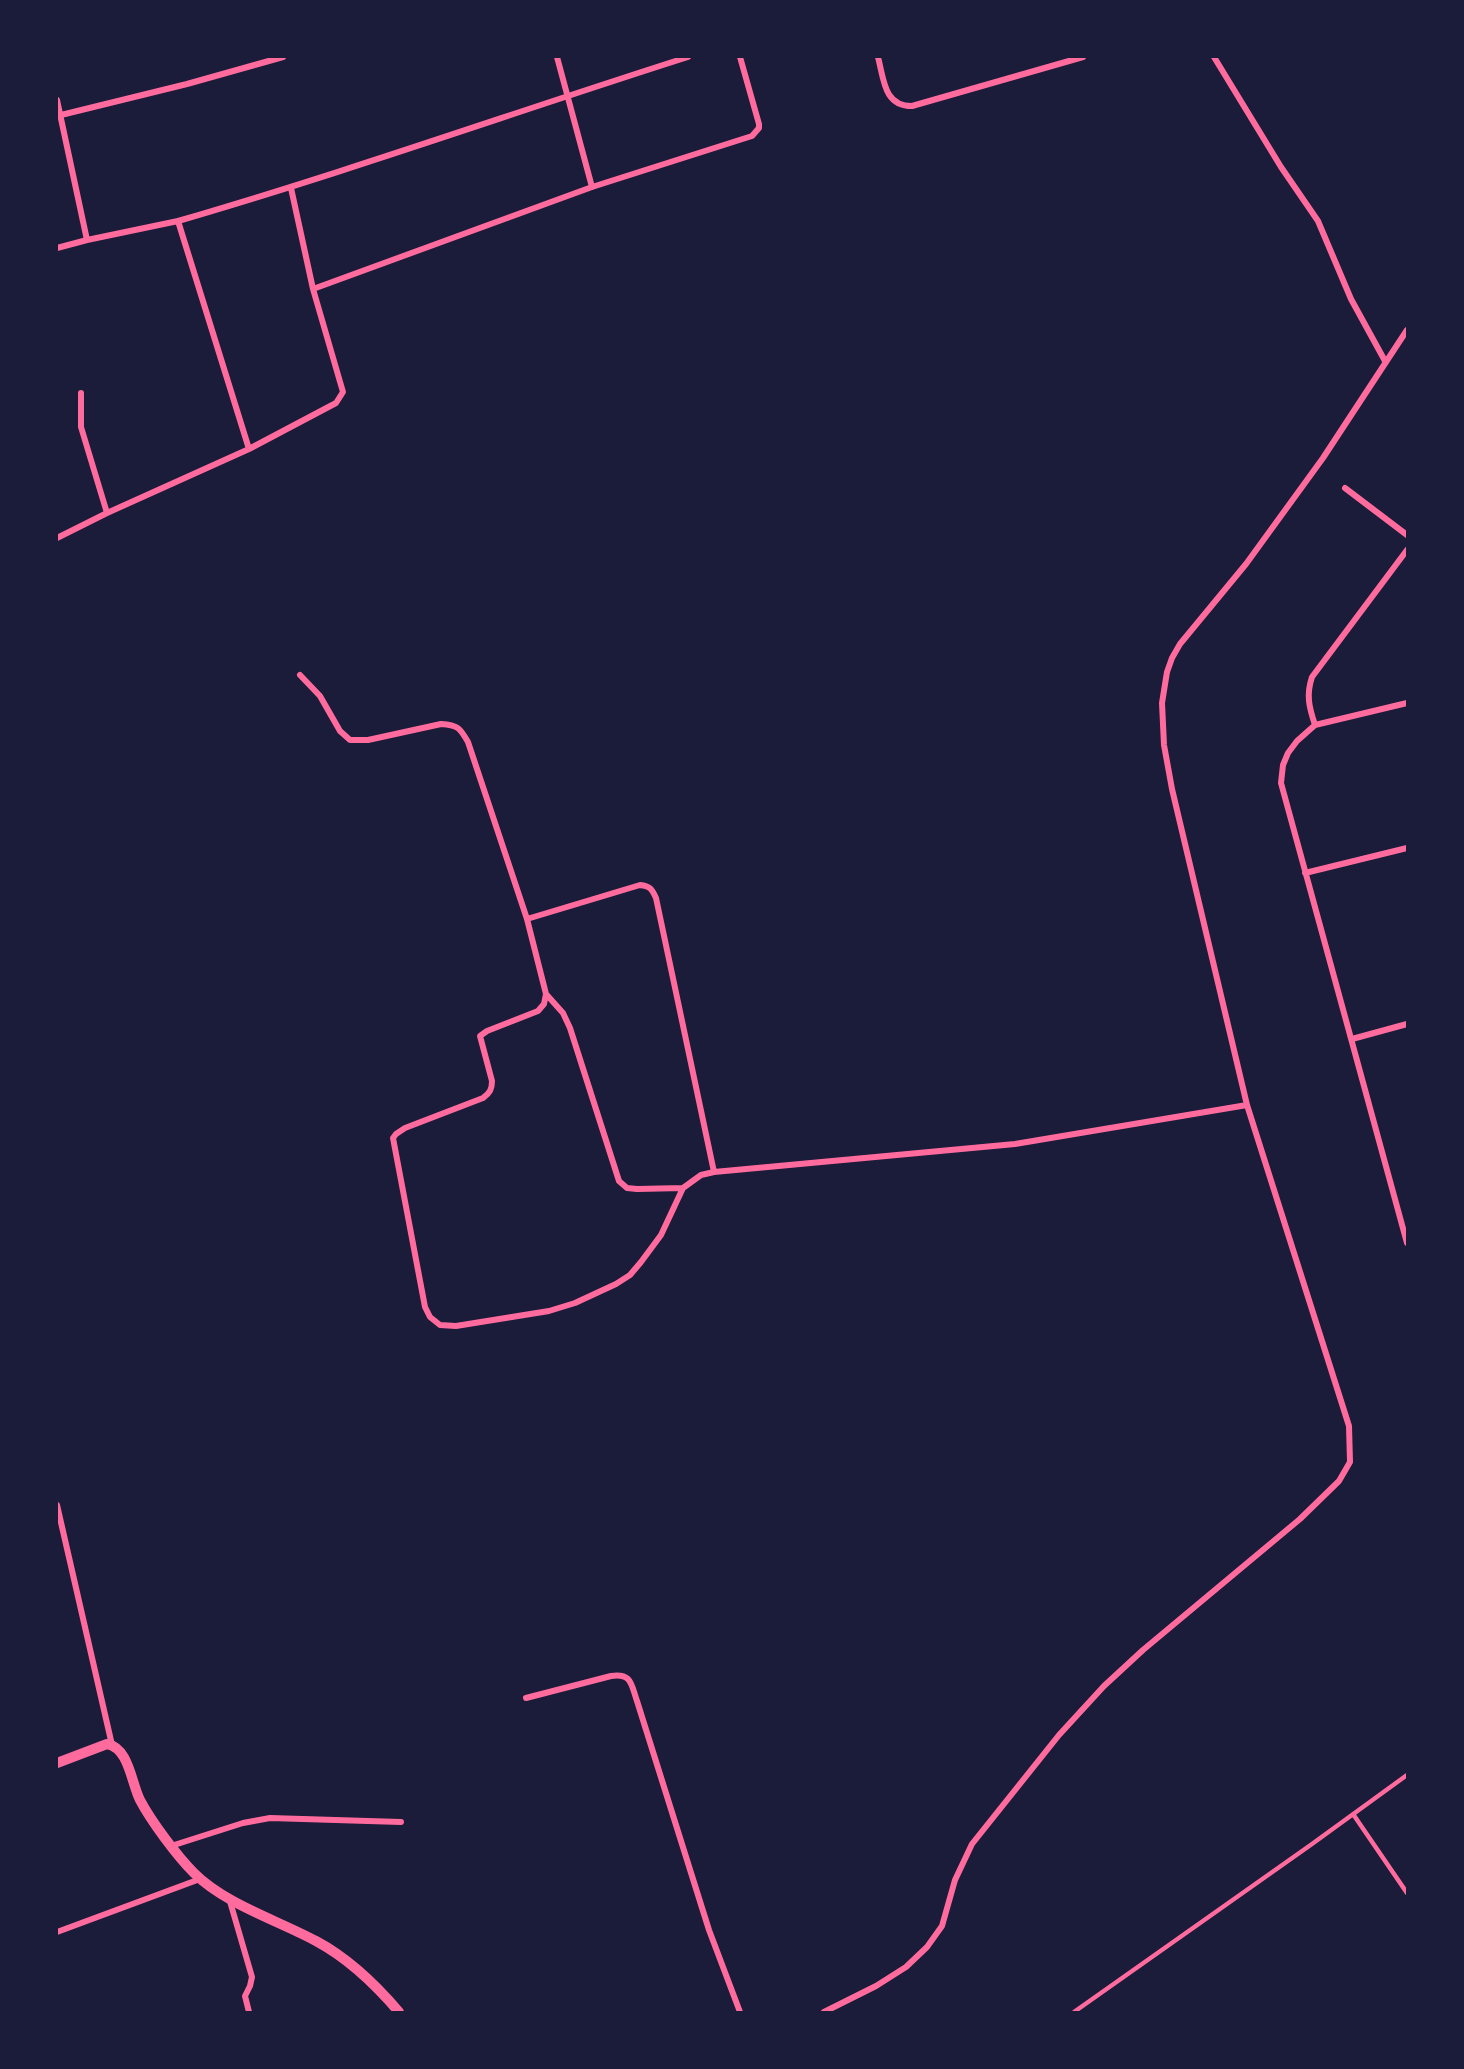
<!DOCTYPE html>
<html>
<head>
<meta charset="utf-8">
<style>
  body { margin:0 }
  #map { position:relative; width:1464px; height:2069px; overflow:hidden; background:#1b1b3a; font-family:Poppins,sans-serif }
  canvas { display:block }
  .frame { position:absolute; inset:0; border:58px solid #1b1b3a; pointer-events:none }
</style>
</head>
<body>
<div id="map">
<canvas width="1464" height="2069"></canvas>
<div class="frame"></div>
</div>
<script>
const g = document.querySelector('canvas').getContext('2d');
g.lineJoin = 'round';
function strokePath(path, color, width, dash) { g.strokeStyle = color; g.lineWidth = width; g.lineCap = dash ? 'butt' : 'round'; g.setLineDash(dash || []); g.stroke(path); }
const service = new Path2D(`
  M1353,1814l54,79
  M1074,2012l238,-168 95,-69`);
const minor = new Path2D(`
  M557,57l35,130
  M878,57c6,23 6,49 34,49l171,-49
  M1214,57l67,110 37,54 33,78 34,62
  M57,100l30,140 91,-19 71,228 -142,64 -50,25
  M61,115l126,-31 96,-27
  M178,221c172,-50 340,-110 510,-164
  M57,248l30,-8
  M313,289l279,-102 160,-51 7,-8v-4l-19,-67
  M81,393v34l26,86
  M249,449l87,-46 7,-11 -30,-103 -22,-101
  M1345,488l62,47
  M300,675l20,21 20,35 10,9h18l73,-16c17,1 19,4 27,18l59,177 19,75 -2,10 -6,7 -51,20 -7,5 12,45c0,8 -2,12 -9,17l-78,30 -9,6 -3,4 32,169 5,10 10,8 16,1 93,-15 26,-8 41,-19 14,-9 11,-13 20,-27 22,-47 18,-13 13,-3 301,-28 232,-39
  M1407,703l-92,22 -18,16 -9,12 -5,12 -2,18 126,460
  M1315,725c-6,-18 -9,-30 -3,-48l95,-127
  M1305,873l102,-25
  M527,919l113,-34c10,1 12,4 16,13l58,274
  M546,994l17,19 7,15 49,153 8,7 10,1 46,-1
  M1352,1039l55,-15
  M57,1505l55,240
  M526,1698l85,-22c21,-3 20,8 26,25l72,229 31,82
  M171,1846l72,-23 27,-5 131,4
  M229,1898l23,79 -2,9 -5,10 4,16
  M57,1932l143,-53
  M824,2012l52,-26 30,-19 21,-20 15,-21 13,-46 17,-36 87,-109 45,-49 39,-36 157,-131 39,-38 11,-19 -1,-36 -102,-321 -75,-316 -8,-44 -2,-42 5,-31 5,-14 8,-14 66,-80 77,-106 84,-128`);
const tertiary = new Path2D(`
  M57,1763l50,-19c22,4 24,38 33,56 11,21 37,56 54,73 31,31 83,47 122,68 32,17 60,44 83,71`);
strokePath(service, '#ff6b9d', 4.5);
strokePath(minor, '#ff6b9d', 6);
strokePath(tertiary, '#ff6b9d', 10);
</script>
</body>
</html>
